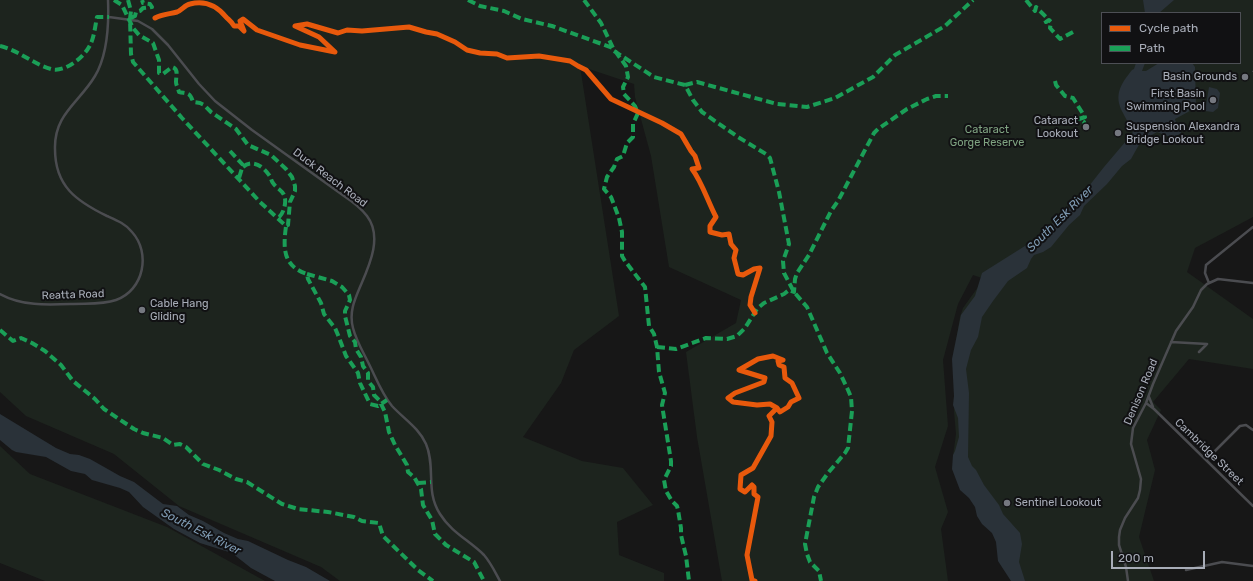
<!DOCTYPE html>
<html>
<head>
<meta charset="utf-8">
<style>
  body { margin:0 }
  #map { position:relative; width:1253px; height:581px; overflow:hidden; background:#171717; font-family:Rubik,sans-serif }
  canvas { display:block }
  .legend { position:absolute; left:1101px; top:12px; width:140px; height:52px; box-sizing:border-box; background:#111113; border:1px solid #4d4f55; margin:0; padding:5px 7px; list-style:none; font-size:12px; color:#a8adb8 }
  .legend li { display:flex; align-items:center; gap:8px; height:20px }
  .legend b { width:20px; border:1px solid #4d4f55 }
  .scale { position:absolute; left:1111px; top:551px; width:94px; height:18px; box-sizing:border-box; border:2px solid #a8adb8; border-top:0; padding-left:5px; font-size:12px; line-height:14px; white-space:nowrap; color:#a8adb8; -webkit-text-stroke:3px #111113; paint-order:stroke }
</style>
</head>
<body>
<div id="map">
<canvas width="1253" height="581"></canvas>
<ul class="legend">
<li><b style="height:5px;background:#e8590c"></b>Cycle path</li>
<li><b style="height:5px;background:#1a9f57"></b>Path</li>
</ul>
<div class="scale">200 m</div>
</div>
<script>
const g = document.querySelector('canvas').getContext('2d');
g.lineJoin = 'round';
function paint(path, color) { g.fillStyle = color; g.fill(path, 'evenodd'); }
function strokePath(path, color, width, dash) { g.strokeStyle = color; g.lineWidth = width; g.lineCap = dash ? 'butt' : 'round'; g.setLineDash(dash || []); g.stroke(path); }
function drawText(font, color, halo, rows, align = 'center') {
  g.font = font + ' Rubik,sans-serif'; g.lineWidth = 4; g.setLineDash([]); g.textBaseline = 'middle'; g.strokeStyle = halo; g.fillStyle = color; for (const [text, x, y, turn = 0] of rows) {
    g.save(); g.translate(x, y); g.rotate((+turn || 0) * Math.PI / 180); g.textAlign = isNaN(turn) ? turn : align; if (halo) g.strokeText(text, 0, 0); g.fillText(text, 0, 0); g.restore();
  }
}
const green = new Path2D(`
  M0,0h1253v217l-58,31 -8,24 66,47v50l-64,-10 -36,43 8,8 -14,30 8,30 -16,67 15,44h-136l-65,-125 3,-22 -2,-23 1,-63 5,-31 3,-9 15,-21 4,-9 -9,-3 -15,29 -15,56 5,66 -13,41 13,45 -7,17 7,52h-226l-25,-144 -11,-85 50,-29 5,-23 -72,-33 -18,-111 -16,-59 -1,-13 -54,-18 39,250 -45,34 -13,33 -38,54 59,24 41,7 30,37 -36,17 2,33 45,18v8h-324l-19,-14 -142,-61 -65,-52 -88,-38 -26,-24zM1102,13h138v50h-138z
  M0,446l30,28 137,53 98,54h-220l-45,-18z`);
const water = new Path2D(`
  M1143,0h31l-15,13h-14z
  M1136,63h9l-3,8h4l13,-8h33l3,4 1,38 -8,7 -13,7c1,6 6,6 6,14l-8,5 -16,-6 -16,9 -10,18 -9,7 -15,18 -23,22 -4,9 -11,10 -18,22 -8,5 -9,3 -3,4 -4,9 -19,13 -15,20 -11,16 -4,20 -7,13 -5,19 3,24 -1,64 4,9 4,4 8,15 15,20 4,9 17,19 2,11 -3,18 6,19h-14l-13,-20 -2,-19 -4,-9 -10,-9 -5,-8 -2,-9 -6,-9 -9,-8 -8,-21 1,-14 2,-4 4,-14 -1,-19 -5,-13 1,-9 -2,-37 9,-44 14,-19 7,-23 62,-39 16,-20 18,-14 26,-33 28,-33 1,-3 -2,-1c-2,-7 -5,-11 -8,-17 -10,-18 -2,-29 9,-43l2,-1z
  M1209,87l8,2 3,4 -2,15 -5,4 -8,-1z
  M0,414l56,34 14,6 9,1 11,4 30,17 14,6 29,22 14,2 12,9 14,6 21,12 14,6 10,2 40,19 18,7 24,14h-55l-24,-13 -19,-15 -32,-10 -26,-14 -31,-22 -14,-15 -9,-4 -28,-8 -7,-6 -14,-3 -25,-14 -30,-5 -4,-2 -12,-10z`);
const street = new Path2D(`
  M109,17l29,4 14,8 16,16 31,39 16,17 37,29 92,66c9,6 17,12 23,20 16,21 2,50 -7,71 -6,14 -11,26 -7,41 3,12 10,24 16,36 7,14 13,30 23,42 12,13 27,22 34,38 10,23 -1,47 14,70 11,18 30,27 44,41 7,8 11,17 16,26
  M1209,283l-4,-10 1,-8 47,-38
  M0,294c22,12 46,11 71,10 15,-1 31,1 45,-4 28,-10 35,-47 16,-68 -6,-8 -16,-12 -25,-16 -31,-15 -52,-30 -52,-67 -1,-35 24,-46 40,-73 13,-22 14,-51 13,-76
  M1171,342l36,2
  M1199,352l8,-8
  M1149,397l4,10
  M1146,403l8,6 99,97
  M1206,460l34,-34 6,-1 7,5
  M1186,570l36,-8 31,4
  M1128,581l-2,-14 -7,-22v-8l1,-7 5,-12 13,-20 2,-8 1,-11 -10,-35 2,-16 13,-25 7,-19 23,-53 17,-24 8,-17 6,-6 11,-5 35,4`);
const rail = new Path2D(`
  M1245,77l8,-6`);
const quiet = new Path2D(`
  M114,0l8,5 11,23 6,7 14,8 6,17v13l4,1 9,-7c7,2 4,8 4,15 0,3 2,6 3,10 9,2 11,0 14,10l7,1 4,2 7,7 25,17 12,16 23,10 15,14 6,8 3,9v5l-5,11 -2,23 -2,1
  M128,0l3,11 -1,8 1,35 2,8 49,56 78,84 26,24c-3,23 -3,40 21,48l1,5 13,24 3,11 11,14 3,7 8,21 12,17 2,10 10,21 8,2 9,-6
  M468,0l12,6 24,5 18,8 30,7 61,22
  M584,0l17,23 12,25 13,18 2,11 -5,10 1,7 11,12 3,7 -5,11v13l-6,6 -4,13 -6,3 -3,8 -7,10 -3,12 7,8 8,21 3,14v24l3,5 20,26 4,39 5,8 3,13 2,25 6,21 -3,12 9,56v5l-7,14 2,11 6,10 5,5 1,4 3,18v7l5,21 3,25
  M1026,0l9,11 1,-4 10,10 -1,3 1,2 3,-2 2,2 -1,6 10,11 15,-8
  M131,18l4,-2 1,-4 4,-1 3,-3 9,-1 -2,-3 -7,-1 -1,-3
  M0,46c18,4 33,18 51,23 13,4 32,-11 38,-22 5,-8 6,-20 8,-30h12
  M614,51l40,26 31,8 8,15 9,12 36,25 28,17 4,4 9,34 10,52 -6,17 1,12 10,19 13,15 20,46 13,20 8,17 3,7 1,14 -4,37 -3,5 -17,20 -10,14 -4,10 -9,47 2,10 3,8 9,9 2,10
  M1055,81l1,4 9,11 8,2 12,19 -6,2 5,3 2,5
  M685,85l12,-3 80,22 30,3 28,-9 38,-21 22,-22 50,-29 28,-26
  M230,151l13,14 -4,13
  M243,167c9,-8 20,-1 26,8 2,2 2,6 4,8 3,5 9,7 11,12 3,6 0,19 -6,23
  M307,274l25,7 10,6 7,8 1,5 -5,11v5l5,20 5,6 1,7 5,8 2,9 5,7v8l5,6 1,8 5,5 6,12 4,20 6,13 12,20 1,7 6,5 7,12 2,16 9,15 3,14 11,11 28,17 10,19
  M0,330l13,11 8,-3 11,5 13,8 16,14 12,16 22,18 9,10 30,20 9,4 20,5 10,7 7,-1 6,3 17,17 16,6 17,9 11,3 35,22 16,5 30,3 26,5 8,4 17,2 4,13 35,34 15,11
  M657,347l19,2 30,-11 21,1 10,-3 8,-8 12,-19 7,-6 20,-9 5,-4 5,2 1,-13 2,-6 12,-18 22,-44 7,-10 36,-68 4,-4 29,-20 20,-10 9,-3h12
  M418,483l13,-1`);
const cycleway = new Path2D(`
  M155,18c7,-4 15,-4 22,-6 5,-2 8,-7 13,-8 15,-4 27,2 36,13 3,3 6,5 8,9h5l5,5 -4,-10 3,-2 14,11 43,15 35,7 -16,-15 -24,-11 12,-2 31,9 9,-3 15,1 47,-4 17,5 11,2 18,8 12,8 13,3 17,1 10,4 32,-2 31,5 8,5 8,4 25,29 51,24 19,11 10,17 4,5 4,12 -7,1c10,13 16,33 24,48l-6,9v6l12,3 7,-1 2,10 5,6 -2,8 4,16 5,1 11,-6 6,-1 -9,29 -1,8 5,8
  M773,356l10,4 -5,1 1,4 5,2 1,11 7,5 7,15 -8,4 -3,5 -8,5 -3,-4 -7,-4 -13,1 -24,-3 -5,-4 7,-5 29,-11 1,-4 -26,-8 19,-11z
  M755,581l-3,-1 -5,-25 11,-58 -4,-3v-7l-2,-2 -7,7 -5,-3 1,-14 12,-7 18,-32 1,-14 -3,-6 8,-8`);
const markers = [
  [1245,77,4,"#757880"],
  [1213,100,4,"#757880"],
  [1086,127,4,"#757880"],
  [1118,133,4,"#757880"],
  [142,310,4,"#757880"],
  [1007,503,4,"#757880"]
];
const poiNames = [
  ["Basin Grounds",1237,77],
  ["First Basin",1205,94],
  ["Swimming Pool",1205,107],
  ["Cataract",1078,121],
  ["Lookout",1078,134],
  ["Suspension Alexandra",1126,127,"left"],
  ["Bridge Lookout",1126,140,"left"],
  ["Cable Hang",150,304,"left"],
  ["Gliding",150,317,"left"],
  ["Sentinel Lookout",1015,503,"left"]
];
const parkNames = [
  ["Cataract",987,130],
  ["Gorge Reserve",987,143]
];
const streetNames = [
  ["Duck Reach Road",330,178,37],
  ["Reatta Road",73,295,-2],
  ["Denison Road",1141,392,-67],
  ["Cambridge Street",1209,452,44]
];
const waterNames = [
  ["South Esk River",1060,219,-45],
  ["South Esk River",201,532,27]
];
paint(green, '#1d241e');
paint(water, '#2a3239');
strokePath(street, '#4b4c50', 2.5);
strokePath(rail, '#4b4c4f', 1, [5, 4]);
strokePath(quiet, '#1a9f57', 4, [8, 4]);
strokePath(cycleway, '#e8590c', 5);
for (const [x, y, r, color] of markers) { const dot = new Path2D(); dot.arc(x, y, r, 0, 2 * Math.PI); g.fillStyle = color; g.fill(dot); strokePath(dot, '#111113', 1.5); }
drawText('11px', '#a8adb8', '#111113', poiNames, 'right');
drawText('11px', '#7fa381', '#111113', parkNames);
drawText('11px', '#a8adb8', '#111113', streetNames);
drawText('italic 12px', '#7f9bb3', '#111113', waterNames);
</script>
</body>
</html>
